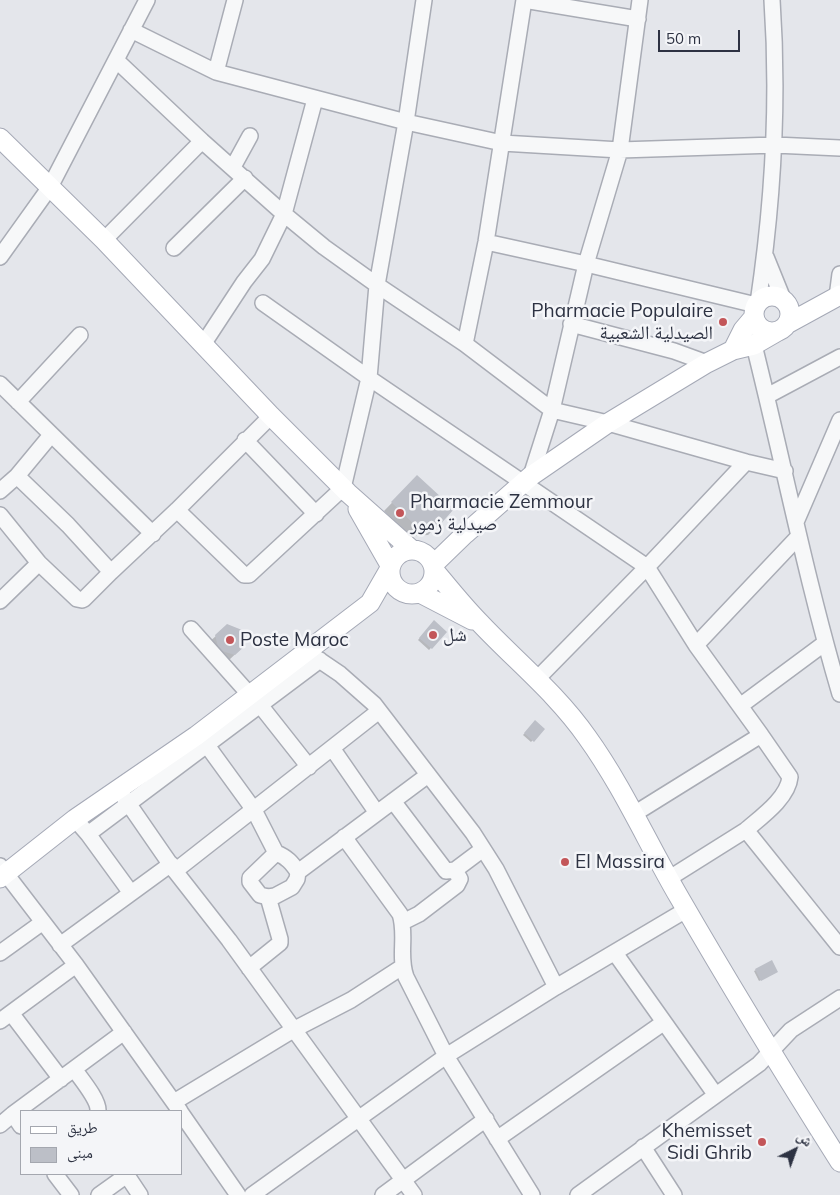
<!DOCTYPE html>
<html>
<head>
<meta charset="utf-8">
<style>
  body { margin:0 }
  #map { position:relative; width:840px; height:1195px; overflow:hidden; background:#e4e6eb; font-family:Mulish,"Noto Naskh Arabic",sans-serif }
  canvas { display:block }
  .legend { position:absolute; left:20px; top:1110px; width:162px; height:65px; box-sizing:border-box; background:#f4f5f8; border:1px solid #a4a7af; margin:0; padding:6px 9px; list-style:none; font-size:15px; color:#2d3242 }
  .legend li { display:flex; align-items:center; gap:10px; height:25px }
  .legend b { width:25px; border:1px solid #a4a7af }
  .north { position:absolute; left:770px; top:1125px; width:50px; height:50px; -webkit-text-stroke:4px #f4f5f8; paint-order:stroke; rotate:42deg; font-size:14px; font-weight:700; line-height:20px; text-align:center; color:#2d3242 }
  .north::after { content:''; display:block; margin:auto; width:18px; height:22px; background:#2d3242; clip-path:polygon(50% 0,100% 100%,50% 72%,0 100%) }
  .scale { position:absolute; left:658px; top:30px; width:82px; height:22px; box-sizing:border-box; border:2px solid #2d3242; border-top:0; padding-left:6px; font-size:15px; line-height:18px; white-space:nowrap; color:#2d3242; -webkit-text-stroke:4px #f4f5f8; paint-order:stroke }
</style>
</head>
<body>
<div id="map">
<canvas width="840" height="1195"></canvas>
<ul class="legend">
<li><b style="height:6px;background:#fff"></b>طريق</li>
<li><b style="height:14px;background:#bcbfc7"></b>مبنى</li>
</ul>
<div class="north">ش</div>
<div class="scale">50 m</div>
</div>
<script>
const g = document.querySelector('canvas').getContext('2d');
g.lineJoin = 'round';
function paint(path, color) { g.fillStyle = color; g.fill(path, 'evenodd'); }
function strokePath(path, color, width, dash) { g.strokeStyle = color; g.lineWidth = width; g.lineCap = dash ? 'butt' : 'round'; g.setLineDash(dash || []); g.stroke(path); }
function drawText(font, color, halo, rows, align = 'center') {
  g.font = font + ' Mulish,"Noto Naskh Arabic",sans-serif'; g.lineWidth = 5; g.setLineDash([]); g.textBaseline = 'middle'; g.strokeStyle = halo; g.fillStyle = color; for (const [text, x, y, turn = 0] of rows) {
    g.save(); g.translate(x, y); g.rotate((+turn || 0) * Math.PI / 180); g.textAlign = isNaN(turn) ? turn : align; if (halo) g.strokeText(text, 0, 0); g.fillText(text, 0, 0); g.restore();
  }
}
const shadow = new Path2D(`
  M417,477l20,49 -9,9 -19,1 -25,-25z
  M434,622l12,10 -17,18 -11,-10z
  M216,636l29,9 -17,16 -19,-19z
  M535,722l8,7 -12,13 -8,-7z
  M756,970l19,3 -16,8 -5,-10z`);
const building = new Path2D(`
  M417,475l37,34 -16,18 -20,1 -27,-26z
  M434,620l13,12 -15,17 -13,-11z
  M227,624l15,6 4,15 -11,10 -16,-5 -4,-15z
  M535,720l10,9 -11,13 -10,-9z
  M772,960l6,12 -17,9 -6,-12z`);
const minor = new Path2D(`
  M131,30l85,42 190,50 96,21 118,7 155,-5 65,3
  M116,60l86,81 82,73 40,33 53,38 88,59 87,66 56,13 138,39 39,9
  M216,72l19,-72
  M233,167l17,-31
  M104,240l98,-99
  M486,242l100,22 170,41
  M174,248l71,-70
  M0,257l50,-70 97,-187
  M766,257l17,42
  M837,297l3,-23
  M263,303l106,75 278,189 49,78 44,61
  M758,303c15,-100 21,-202 14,-303
  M571,324l103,27 33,12
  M749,337l5,8c29,116 52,234 86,349
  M204,343l40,-61 18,-23 22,-45 31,-115
  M465,344l21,-102 38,-242 114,19
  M0,384l153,150
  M767,396l73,-39
  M18,402l62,-67
  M245,440l71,74
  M17,476l51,49 43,47 66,-62 94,-94
  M531,476l21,-66 34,-146 34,-114 20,-150
  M0,491l17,-15 34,-41
  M177,510l64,62 3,3h5l94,-87 26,-110 8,-93 29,-163 18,-122
  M0,515l39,48 38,36 5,1 2,-1 27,-27
  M796,522l44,-102
  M0,601l39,-38
  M191,629l58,65
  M696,645l103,-109
  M306,651l34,23 34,30 99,129 23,36 60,118
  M537,679l110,-112 99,-105
  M260,705l49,62
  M761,735l-21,-29 85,-63
  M199,738l7,6 48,66 22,43c11,4 16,10 22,19
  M332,748l45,65
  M119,790l56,81 54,69 185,255
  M393,801l53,70 9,-1 28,-21
  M634,814l127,-79 29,42c-2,21 -29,40 -44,53
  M75,819l13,15 232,-174
  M88,834l43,59
  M344,837l56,77c7,21 -2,42 6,63l40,79 86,139
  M276,853l-26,25v4l10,13 8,2 7,-1 17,-9 5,-8 1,-7 130,-97
  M0,866l76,99 104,146
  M175,871l204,-160
  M668,879l78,-49 94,117
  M403,922l16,-8 38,-29 3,-6 -5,-9
  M60,945l111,-81
  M0,953l43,-31
  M615,953l100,141
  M249,968l31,-25v-4l-12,-42
  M11,1013l50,66
  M0,1021l76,-56
  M74,1069c7,10 25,31 24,42
  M174,1102l119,-72 58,-30 51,-33
  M181,1113l57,82
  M13,1114l8,12
  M0,1125l13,-11 111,-82
  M497,1139l166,-116
  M643,1147l31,48
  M55,1174l16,21
  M126,1174l14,21
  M99,1195l28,-20
  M252,1195l194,-139 110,-69 130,-77
  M383,1195l103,-76
  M578,1195l181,-131 32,-34 49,-32`);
const major = new Path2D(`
  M0,138l104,102 167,176 77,77 63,56
  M754 314a18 18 0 1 1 36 0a18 18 0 1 1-36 0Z
  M787,324l53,-29
  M733,350l10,-20 11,-13
  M358,509l32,56
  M390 572a22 22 0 1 1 44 0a22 22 0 1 1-44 0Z
  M433,565l32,-31 66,-58 77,-53 99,-60 26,-13 21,-5 26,-15
  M434,570c15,18 30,37 47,54 36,38 76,70 106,113 36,50 61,107 92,160 52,90 106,178 161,265
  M420,593l52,27
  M0,878l75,-59 121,-83 174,-133 19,-33`);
const markers = [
  [723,322,5,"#c35659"],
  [400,513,5,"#c35659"],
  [433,635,5,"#c35659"],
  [230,640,5,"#c35659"],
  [565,862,5,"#c35659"],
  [762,1142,5,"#c35659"]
];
const poiNames = [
  ["Pharmacie Populaire",713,311,"right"],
  ["الصيدلية الشعبية",713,333,"right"],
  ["Pharmacie Zemmour",410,502],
  ["صيدلية زمور",410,524],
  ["شل",443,635],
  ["Poste Maroc",240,640],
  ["El Massira",575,862],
  ["Khemisset",752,1131,"right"],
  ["Sidi Ghrib",752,1153,"right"]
];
paint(shadow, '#0003');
paint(building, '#bcbfc7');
strokePath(minor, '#a9acb5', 18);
strokePath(major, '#a5a9b6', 21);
strokePath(minor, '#f7f8f9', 15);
strokePath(major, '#fff', 19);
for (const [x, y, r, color] of markers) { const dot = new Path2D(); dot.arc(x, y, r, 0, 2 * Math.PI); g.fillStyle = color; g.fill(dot); strokePath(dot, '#f4f5f8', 2); }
drawText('19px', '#2d3242', '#f4f5f8', poiNames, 'left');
</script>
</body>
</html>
